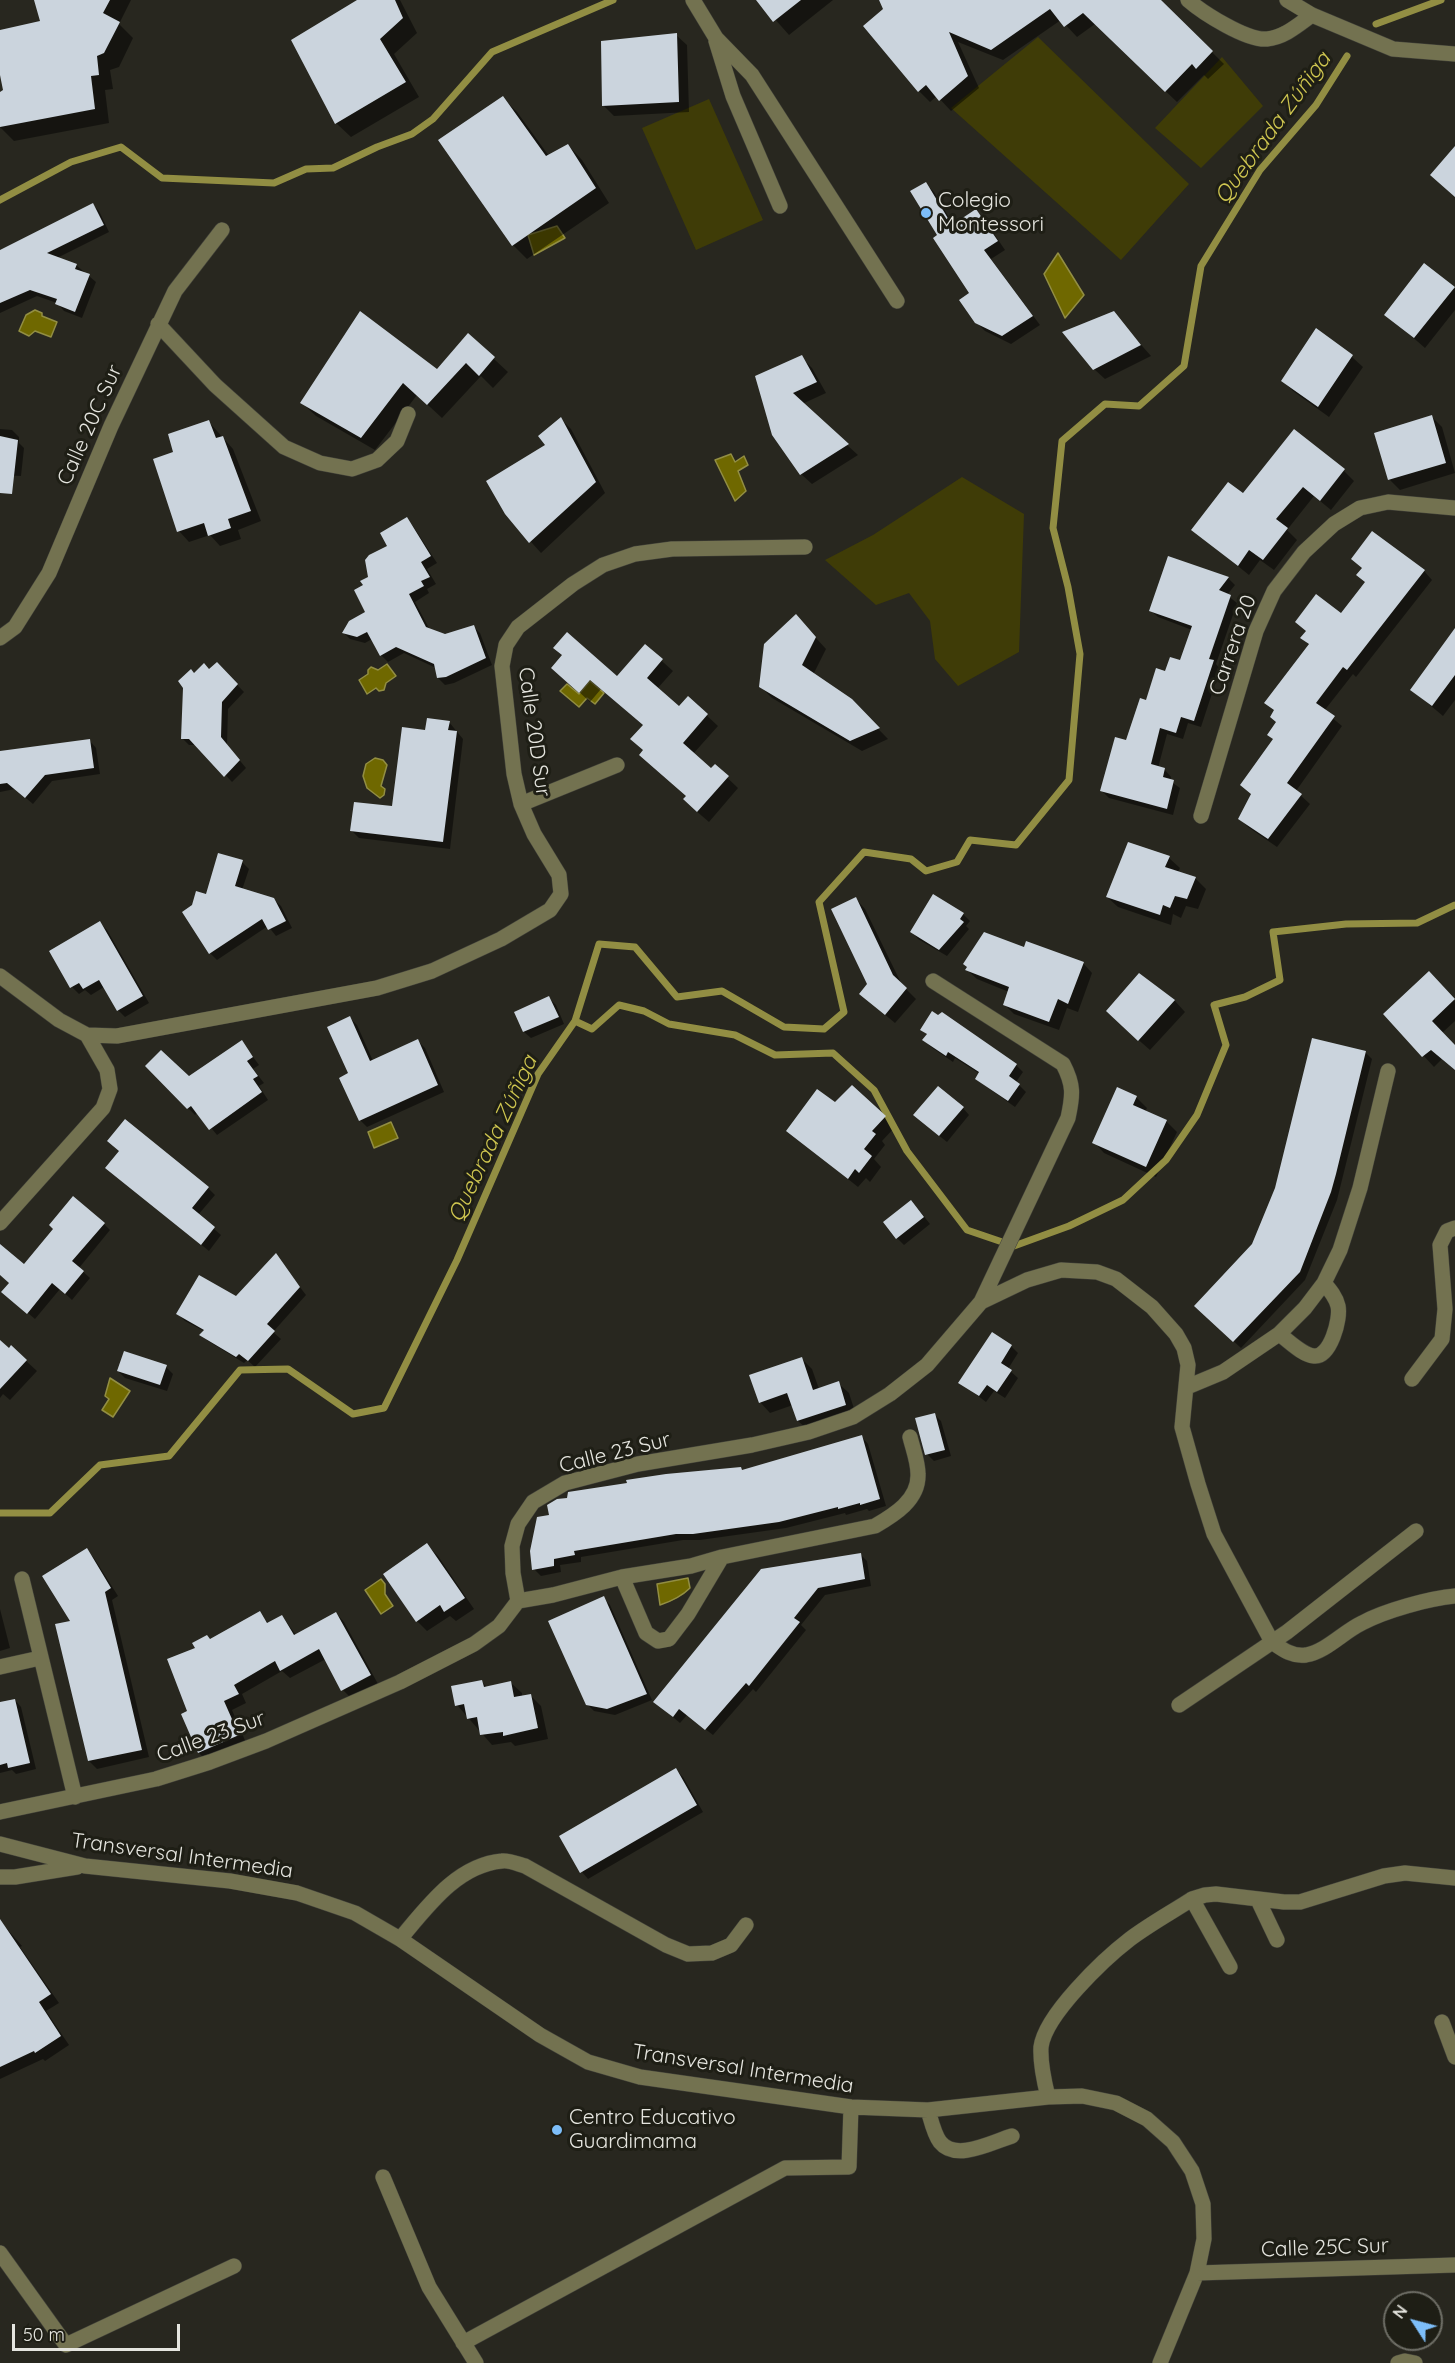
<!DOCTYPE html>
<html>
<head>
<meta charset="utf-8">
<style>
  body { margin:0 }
  #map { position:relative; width:1455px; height:2363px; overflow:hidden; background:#28271f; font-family:Quicksand,sans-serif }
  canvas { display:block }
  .north { position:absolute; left:1383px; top:2291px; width:60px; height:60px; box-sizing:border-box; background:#1e1e15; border:2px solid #6e6e66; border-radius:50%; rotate:306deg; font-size:16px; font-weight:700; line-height:24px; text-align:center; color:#e5e5df }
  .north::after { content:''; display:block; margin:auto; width:21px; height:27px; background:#7dbef9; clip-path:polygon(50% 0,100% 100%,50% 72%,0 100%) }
  .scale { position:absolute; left:12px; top:2324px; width:168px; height:27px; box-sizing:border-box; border:3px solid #e5e5df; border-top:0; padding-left:8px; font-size:18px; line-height:21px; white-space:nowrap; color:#e5e5df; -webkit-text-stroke:4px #1e1e15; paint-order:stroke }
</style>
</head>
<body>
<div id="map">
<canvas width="1455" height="2363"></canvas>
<div class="north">N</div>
<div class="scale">50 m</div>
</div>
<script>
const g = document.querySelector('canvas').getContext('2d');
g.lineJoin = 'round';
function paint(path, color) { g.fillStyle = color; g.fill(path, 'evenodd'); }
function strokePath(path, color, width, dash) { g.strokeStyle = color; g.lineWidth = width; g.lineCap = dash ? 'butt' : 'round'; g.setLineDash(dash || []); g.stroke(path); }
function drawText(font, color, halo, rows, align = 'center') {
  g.font = font + ' Quicksand,sans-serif'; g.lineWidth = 6; g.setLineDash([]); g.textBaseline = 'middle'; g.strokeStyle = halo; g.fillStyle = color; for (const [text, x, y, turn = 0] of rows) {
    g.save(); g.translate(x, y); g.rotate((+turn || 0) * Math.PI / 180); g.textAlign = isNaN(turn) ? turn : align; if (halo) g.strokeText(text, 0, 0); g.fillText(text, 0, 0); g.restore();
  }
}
const green = new Path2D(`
  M1038,37l151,147 -68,76 -170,-152z
  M1222,57l41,49 -62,62 -46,-40z
  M709,99l54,121 -67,30 -54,-122z
  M962,477l62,37 -5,138 -61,34 -23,-27 -5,-38 -21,-28 -33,12 -51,-45 48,-25z`);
const water = new Path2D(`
  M557,226l8,12 -31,17 -6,-20z
  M1058,253l26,42 -19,23 -21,-44z
  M35,310l7,3v3l15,6 -6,15 -16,-6 -6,5 -10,-5 7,-16z
  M731,454l4,8 9,-6 4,9 -10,6 8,20 -11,10 -20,-41z
  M387,664l9,12 -10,7 -2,7 -5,1 -3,-3 -9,6 -8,-14 9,-6v-4l3,-3 7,3z
  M590,681l14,12 -9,11 -8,-6 -8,9 -19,-16 7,-7 12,10z
  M375,758l8,2 4,5 -6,21 4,3 -1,6 -4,3 -13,-10 -4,-12 3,-12z
  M391,1122l7,16 -24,10 -6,-16z
  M110,1378l20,13 -17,26 -11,-7 7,-11 -4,-3z
  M688,1578l2,10c-9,9 -18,13 -30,17l-3,-21z
  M381,1579l4,5v10l8,12 -12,8 -16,-24z`);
const shadow = new Path2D(`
  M38,0h93l-12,24 14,14 -14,29 -9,3 3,19 -8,1 4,33 -95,18 -14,-14v-34l5,-2 -5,-24v-36l42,-8z
  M360,0h40l17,33 -23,21 25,43 -68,40 -15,-14z
  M758,0h75l-44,35z
  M881,0h278l65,64 -16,15 -4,-4 -27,27 -82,-78 -18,13 -16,-17 -58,40 -45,-18 21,46 -28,23 -14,-15 -7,6 -11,-11z
  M676,35l11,10 2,67 -75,4 -11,-11z
  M503,98l14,14 32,44 19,-11 14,15 27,43 -82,56 -14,-14z
  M926,184l8,8 20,34 22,-15 8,8 21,31 -14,9 49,66 -29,19 -26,-13 -9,-9 -4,-29z
  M93,205l6,6 10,21 -52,26 19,7 20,17 -14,36 -18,-7 -7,-8 -20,-7 -37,17v-61z
  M1425,265l30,24v21l-30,38 -39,-34z
  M1113,313l38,43 -46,23 -11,-10z
  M1316,331l36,26 11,10 -34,50 -36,-26 -10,-10z
  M468,335l40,37 -15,16 -12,-12 -39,42 -25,-23 -42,55 -59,-34 -14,-13 135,-32z
  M801,357l11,11 14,25 -24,11 56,51 -46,29 -11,-10 -28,-40z
  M1432,417l10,10 13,46 -55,17 -11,-11z
  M561,419l10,10 34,64 -64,60 -35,-39 41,-68z
  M209,422l24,27 28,72 -23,9 3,9 -21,7 -10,-11 -21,7 -10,-11 -4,-79z
  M0,429l12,1 7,7v6l5,5 -3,28 -21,-1z
  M1344,471l10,10 -23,29 -17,-14 -27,34 10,10 -23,30 -14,-10 -11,15 -56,-45 50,-34z
  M406,519l7,7 24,37 -10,6 9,15 -9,5 2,4 -14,9 15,28 15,5 28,-9 7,7 12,32 -38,18 -9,2 -7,-7 -2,-10 -32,-15 -16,9 -7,-7 -9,-16 -7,4 -15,-4 -6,-6 22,-21 -1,-26z
  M1169,557l59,21 7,7 -8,10 10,8 -21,61 4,5 -19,58 -13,-4 -5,16 -16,-5 -9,34 7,2 6,7 -1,4 10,7 -7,27 -64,-17 -7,-7 45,-89 19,-29 15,-11 11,-32 -34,-13 -7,-6z
  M1353,559l71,12 8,9 -76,97 -3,-3 -29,37 18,15 -46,65 14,13 -33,43 -29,-20 -8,-8 34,-79 3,-18 -2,-11 -9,-8 44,-57 -8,-8 40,-23 24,-32 -3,-14z
  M806,627l20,22 -13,26 38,26 37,38 -26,12 -90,-53 -11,-11z
  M1455,630v70l-12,16 -31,-26z
  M645,646l28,25 -16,18 22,19 9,-10 30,28 -25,28 18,16 4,-4 23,22 -29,34 -14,-12 -8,-13 -43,-47v-24l-43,-37 -11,13 -37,-34 65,10z
  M217,664l27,28 -16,17 -1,36 19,23 -14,14 -35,-37h-8l-7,-7 12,-63 15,-4z
  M449,722l14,17 -13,110 -91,-11 -7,-7 42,-23 32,-76z
  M90,741l6,7 4,26 -48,7 -19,23 -18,-15 -15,3v-40z
  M1169,858l11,10 -2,4 17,6 11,11 -8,20 -12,-3 -5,12 -8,-4 -2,11 -53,-18 -11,-10z
  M242,862l7,7 -7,21 31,9 8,7 11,22 -16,8 -8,-10 -51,34 -7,-7 -3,-57z
  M856,899l9,10 37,76 14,14 -21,24 -24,-20z
  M963,914l7,7 -4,5 3,3 -22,27 -29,-17 -6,-7z
  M100,923l7,7 42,73 -24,14 -7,-7 -14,-23 -13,8 -6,-5 -6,4 -7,-7z
  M1025,949l58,14 9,10 -14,39 -11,-4 -8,22 -45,-16 -10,-10 5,-12 -32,-13 -10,-9z
  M1139,975l36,26 10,11 -35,38 -32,-28z
  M1439,984l16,17v20l-13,12 13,14v23l-13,-11 -8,8 -49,-53z
  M549,998l7,7 8,19 -33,14 -7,-6 -8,-20z
  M350,1018l7,7 16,36 45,-20 7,7 19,44 -77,35 -7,-7 -10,-46z
  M922,1030l94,35 7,7 -7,10 10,10 -11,15 -31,-22 -7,-7 3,-4 -25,-16 -2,4 -22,-15 -7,-7 4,-5z
  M242,1042l17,23 -6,4 11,14 -5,3 9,14 -51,35 -19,-23 -3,3 -48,-49 42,12z
  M1365,1052l7,7 -35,141 -32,80 -64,68 -39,-36 52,-67z
  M1136,1097l11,11 -2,4 21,9 11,11 -21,45 -52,-24 -10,-11z
  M835,1104l50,13 10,10 -13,14 3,4 -11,14 7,8 -11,15 -4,-4 -8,9 -70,-56z
  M963,1108l6,7 -22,27 -25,-20z
  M114,1174l94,14 7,7 -17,20 23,20 -12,16z
  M918,1209l12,15 -26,21 -7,-7z
  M104,1224l6,6 -31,38 11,10 -18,22 -12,-11 -25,30 -25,-21v-15l-10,-8v-22l24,13z
  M276,1256l30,39 -33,37 8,7 -26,28 -8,-7 -3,3 -36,-22 -7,-6 3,-4 -19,-10 -7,-7 58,-16z
  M0,1342l9,8 2,-3 26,24 -27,29 -7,-6 -3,4z
  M1011,1346l7,7 -10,16 10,9 -13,20 -11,-7 -8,11 -26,-20z
  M802,1359l10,10 7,20 19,-6 11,10 7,22 -47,16 -11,-10 -5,-16 -23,8 -10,-11z
  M166,1367l7,7 -6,17 -42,-13 -7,-7z
  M934,1414l7,7 10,35 -17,5 -7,-7z
  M862,1437l6,7 18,62 -17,5 -2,-2 -21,6 -1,-2 -59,15 -86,12h-17l-102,17v5l-21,3 1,7 -20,4 -7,-7 -3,-18 212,-79z
  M427,1545l11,11 36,53 -18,12 -6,-5 -23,15 -10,-10z
  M86,1550l8,8 24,38 -6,4 37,157 -52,12 -8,-8 -17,-139z
  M860,1554l7,7 4,25 -46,9 -24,30 5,5 -50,62 -3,-3 -40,46 -26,-20 -7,8 -18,-15z
  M603,1598l7,7 42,95 -37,15 -21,-4 -7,-7z
  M0,1609l10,39 -10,3z
  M259,1613l10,11 13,-8 14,19 40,-22 8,9 34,62 -26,15 -9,-9 -17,-31 -36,19 -8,-7 -40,23 4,9 -14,7 15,35 -39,17 -9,-9 -16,-38 6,-3 8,-63z
  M481,1681l7,7 23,-5 11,10v4l8,-2 11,11 7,33 -33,7 -4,-4 -19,3 -35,-40z
  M15,1700l6,7 15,62 -20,5 -4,-4 -12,3v-69z
  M676,1770l7,7 20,35 -115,67 -6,-7z
  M0,1921l22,25 -2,1 39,56 -13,8 23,34 -24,16 -2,-2 -43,20z`);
const stream = new Path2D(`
  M1376,24l65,-24
  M0,200l71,-38 50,-15 41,31 112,5 32,-14 27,-1 44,-21 35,-13 21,-15 59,-67 121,-52
  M575,1021l17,8 27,-24 25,6 25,13 66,11 40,20 58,-2 41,37 33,61 60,79 47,16 55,-20 54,-26 43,-40 31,-45 29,-70 -12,-40 31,-8 35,-17 -7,-48 73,-8 71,-1 38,-18
  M0,1513h50l50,-48 69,-9 71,-86 48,-1 65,45 31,-6 73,-148 81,-186 37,-53 24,-77 36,3 42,50 45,-6 62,36 40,2 20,-17 -25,-110 45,-50 47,7 15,12 31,-9 13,-22 46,5 53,-65 11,-126 -12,-67 -15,-59 9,-87 43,-37 34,2 45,-40 17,-100 59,-96 56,-65 31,-49`);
const building = new Path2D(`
  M34,0h76l-7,13 17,9 -16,31 -7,3 2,19 -8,1 4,33 -95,18v-35l3,-2 -3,-15v-45l40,-9z
  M357,0h38l8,18 -23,21 26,43 -71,42 -44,-84z
  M756,0h45l-28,22z
  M879,0h282l52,51 -17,18 -4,-5 -27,28 -82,-79 -19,14 -14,-18 -59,41 -42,-18 19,44 -29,25 -13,-16 -8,7 -55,-66 20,-17z
  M677,33l2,69 -77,4 -1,-65z
  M503,96l43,60 22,-12 28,44 -84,58 -74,-106z
  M1455,146v51l-25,-22z
  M926,182l26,43 24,-16 22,32 -14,9 49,66 -31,20 -27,-13 -16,-23 10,-7 -36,-55 4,-3 -27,-44z
  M93,203l11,22 -57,28 30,11 -2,5 15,5 -15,38 -20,-8 2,-5 -27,-9 -30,13v-53z
  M1424,263l31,24 -41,51 -30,-23z
  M360,311l77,58 31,-36 27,24 -16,19 -13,-13 -39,42 -24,-22 -42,55 -61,-35z
  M1114,311l27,34 -48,25 -31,-38z
  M1316,328l37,27 -35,52 -37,-26z
  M802,355l15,27 -24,11 56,51 -49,31 -28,-40 -17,-59z
  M1432,415l14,48 -58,17 -14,-47z
  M561,417l35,65 -67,61 -24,-29 -19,-33 59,-36 -7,-9z
  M209,420l7,18 7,-2 28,75 -23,8 3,9 -23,8 -4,-13 -27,9 -24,-73 20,-7 -5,-18z
  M1294,429l51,40 -25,32 -17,-14 -27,32 12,9 -25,32 -14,-10 -11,16 -47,-36 37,-48 15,11z
  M0,436l18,4 -6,54 -12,-1z
  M407,517l24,39 -10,6 9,15 -9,4 3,5 -15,8 17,33 19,7 29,-9 12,33 -40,19 -9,1 -3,-14 -38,-17 -16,9 -13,-24 -10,5 -15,-4 7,-12 16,-9 -11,-22 9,-5 -3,-4 8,-4 -3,-17 4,-5 18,-9 -7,-13z
  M1372,531l53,39 -78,100 -4,-3 -27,36 19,13 -48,67 15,11 -34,45 -30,-20 13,-25 -11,-9 33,-46 -6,-4 9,-13 -6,-5 4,-7 -10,-7 45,-59 -9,-6 6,-7 -11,-9 21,-28 25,19 24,-31 -9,-7 6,-7 -11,-9z
  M1168,556l61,21 -10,13 12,5 -22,64 5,1 -20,61 -13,-4 -5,16 -16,-5 -9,36 14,4 -2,9 11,3 -7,29 -67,-18 15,-54 11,3 14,-42 6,2 10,-32 9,3 5,-14 10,3 12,-34 -43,-15z
  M796,614l20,23 -14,28 50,34 28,29 -30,13 -91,-54 5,-43z
  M1455,628v47l-23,31 -22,-16z
  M567,632l50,44 28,-32 18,15 -16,19 32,28 9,-10 20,18 -25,29 28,25 4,-4 14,12 -32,36 -14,-13 3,-3 -47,-41 4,-5 -13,-11 13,-14 -53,-45 -11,13 -28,-25 11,-13 -9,-7z
  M217,662l21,22 -16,18 -1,35 19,23 -16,17 -35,-38h-8l2,-51 -5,-7 13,-12 3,4 10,-10 5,6z
  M427,718l23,3 -2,9 9,1 -14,111 -93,-11 4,-29 38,4 10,-79 23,3z
  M90,739l4,29 -49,7 -20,23 -18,-15 -7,1v-33z
  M1128,842l42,14 -5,11 31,10 -9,22 -12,-3 -5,12 -7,-3 -3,10 -54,-18z
  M218,853l25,7 -8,26 39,12 12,23 -18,9 -6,-11 -53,35 -27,-42 10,-7 4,-14 10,3z
  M933,894l31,19 -4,6 4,3 -25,28 -29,-18z
  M856,897l37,78 14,13 -22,27 -26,-21 8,-10 -36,-75z
  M100,921l43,75 -26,15 -18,-31 -16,9 -4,-6 -9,5 -21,-37z
  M984,932l40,15 2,-6 58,21 -16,42 -10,-5 -9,23 -46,-17 6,-18 -44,-17 2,-3 -4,-3z
  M1429,971l26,28 -23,22 23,24v25l-24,-20 -9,7 -39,-43z
  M1139,973l36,27 -37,41 -32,-30z
  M549,996l10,21 -36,15 -9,-20z
  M932,1011l6,4 4,-3 75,52 -8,12 11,8 -12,17 -33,-22 4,-7 -31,-20 -2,4 -24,-16 5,-6 -7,-4z
  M350,1016l20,45 48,-22 20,46 -79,36 -20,-43 9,-5 -21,-46z
  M1312,1038l54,13 -30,123 -5,18 -31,80 -67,70 -39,-36 58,-62 23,-56z
  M242,1040l11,17 -6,4 11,15 -5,3 9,13 -53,38 -18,-24 -4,3 -42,-43 16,-16 28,26z
  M852,1085l34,31 -14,15 4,3 -12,15 8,7 -13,17 -4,-4 -7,10 -62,-48 31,-42 18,13z
  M938,1086l26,21 -25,29 -26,-21z
  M1117,1087l20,9 -4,9 34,15 -21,47 -54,-24z
  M125,1119l84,68 -17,21 23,19 -14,18 -96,-77 14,-17 -12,-10z
  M73,1196l32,27 -33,38 12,10 -19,23 -13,-11 -25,31 -26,-22 8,-9 -9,-8v-31l24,20 29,-35 -4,-4z
  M911,1200l13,17 -28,22 -13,-17z
  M276,1253l24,34 -33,37 8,7 -27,30 -9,-7 -3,3 -37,-22 5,-5 -28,-16 23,-39 37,21z
  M992,1332l20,13 -11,18 11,7 -15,22 -10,-7 -8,11 -21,-13z
  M0,1340l9,8 2,-3 16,15 -27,29z
  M124,1351l43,14 -7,20 -43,-14z
  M802,1357l11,33 26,-9 7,24 -49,16 -10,-28 -28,10 -10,-28z
  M935,1413l10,37 -20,5 -10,-37z
  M862,1435l18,64 -20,6v-2l-22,6v-2l-59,15 -86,12h-17l-102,17 1,4 -21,4v7l-22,4 -2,-19 7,-34 12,-2 -2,-10 10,-6 10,-1 1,-6 59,-9 -1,-3 40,-6 75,-7 1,3z
  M427,1543l38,55 -21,14 -4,-7 -24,17 -33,-48z
  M87,1548l24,40 -6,4 37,158 -54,11 -33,-137 15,-3 -28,-45z
  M861,1553l4,26 -47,9 -24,30 6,4 -51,64 -3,-3 -41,47 -26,-21 -6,8 -20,-15 108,-133z
  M604,1596l43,98 -40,15 -21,-4 -38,-84z
  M260,1611l7,12 15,-8 12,20 42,-23 35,63 -30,16 -22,-42 -39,22 -5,-10 -41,24 5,9 -15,7 15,34 -41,18 -17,-39 6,-3 -20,-52 28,-11 -3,-5 15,-8 3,4z
  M482,1680l2,7 27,-6 3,16 17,-3 7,34 -35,8v-4l-23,3 -3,-18 -10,2 -3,-15 -9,2 -4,-20z
  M15,1699l15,64 -22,5 -1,-5 -7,2v-63z
  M676,1768l21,37 -117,68 -21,-37z
  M0,1919l51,75 -12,8 22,34 -26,17 -1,-2 -34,16z`);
const minor = new Path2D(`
  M693,0l23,38 36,37 145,226
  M1188,0c15,13 59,41 79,39 18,-2 31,-14 45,-24
  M1287,0l25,15 81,34 62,5
  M716,41l17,55 47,110
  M158,324l57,61 69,62 36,16 32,6 25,-9 20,-19 11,-27
  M0,638l15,-11 34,-54 62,-147 64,-135 47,-61
  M521,804l96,-39
  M1201,816l55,-185 18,-40 30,-39 30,-28 26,-16 28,-6 67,6
  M0,976l59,44 28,15 30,1 260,-48 55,-17 69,-32 49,-29 11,-16 -2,-19 -25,-41 -13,-30 -7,-30 -12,-108 4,-21 12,-18 55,-43 30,-19 32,-11 37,-5 133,-2
  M933,981l130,83c11,21 10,31 5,54l-87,184
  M0,1223l103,-115 7,-19 -3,-19 -20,-35
  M1279,1334c9,6 23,21 35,22 16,2 27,-37 24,-50 -2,-9 -8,-16 -14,-23
  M1412,1379l30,-40 3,-30 -5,-64 7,-14 8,-3
  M1187,1387l36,-15 56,-38 26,-26 19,-25 16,-33 20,-62 28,-117
  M622,1577l24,56 12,8 11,-2 19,-25 34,-57
  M22,1579l53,218
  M518,1601l35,-6 69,-18 69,-11 31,-9 153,-31c19,-11 44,-26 43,-52 0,-12 -5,-25 -8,-37
  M0,1667l40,-9
  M1179,1705l108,-73 129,-101
  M0,1812l156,-33 54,-17 56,-21 134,-59 74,-38 25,-18 19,-25 -5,-28 -1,-27 6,-22 15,-22 32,-19 73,-19 114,-19 57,-13 44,-15 37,-23 37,-29 54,-63 46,-22 34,-10 36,2 19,7 36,28 24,27 8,14 4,17 -6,62 16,57 16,50 58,108c10,7 20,15 34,13 21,-4 37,-23 56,-32 22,-12 68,-25 93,-27
  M0,1844l85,22 145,15 67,12 58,20 45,26 140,96 48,27 52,15 211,30 77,3 120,-13 34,-1 34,7 31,16 26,23 19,29 11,33 1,35 -7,34 -37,90
  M0,1877h15l62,-10
  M1192,1899l13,-4 11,-1 68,8h16l84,-26 21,-3 50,5
  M1258,1900l19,40
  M400,1939c27,-32 57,-74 102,-78 7,-1 16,3 23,5l141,79 22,9 24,-1 19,-8 15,-20
  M1442,2022l13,35
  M1048,2097c-4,-16 -8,-33 -7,-50 4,-32 63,-88 89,-108 20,-15 42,-27 62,-40l38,68
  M928,2110c3,10 6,24 12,32 16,20 52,0 72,-6
  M383,2177l46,110 47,76
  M0,2253l66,92 168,-79
  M1197,2273l258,-8
  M463,2343l322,-175 64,-1 2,-60
  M1398,2363l7,-2 10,2`);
const markers = [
  [926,213,6,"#7dbef9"],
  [557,2130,6,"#7dbef9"]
];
const poiNames = [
  ["Colegio",938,201],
  ["Montessori",938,225],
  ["Centro Educativo",569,2118],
  ["Guardimama",569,2142]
];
const streetNames = [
  ["Calle 20C Sur",90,425,-66],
  ["Carrera 20",1233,645,-71],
  ["Calle 20D Sur",534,732,82],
  ["Calle 23 Sur",615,1453,-14],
  ["Calle 23 Sur",211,1737,-20],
  ["Transversal Intermedia",182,1856,8],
  ["Transversal Intermedia",743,2069,9],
  ["Calle 25C Sur",1325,2248,-2]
];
const waterNames = [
  ["Quebrada Zúñiga",1273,128,-54],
  ["Quebrada Zúñiga",493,1139,-65]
];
paint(green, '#3f3c07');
paint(water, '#6f6800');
strokePath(water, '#928e43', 1.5);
paint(shadow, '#0007');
strokePath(stream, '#928e43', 7);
paint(building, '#cbd4dd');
strokePath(minor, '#42423a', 16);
strokePath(minor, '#737250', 15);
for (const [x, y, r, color] of markers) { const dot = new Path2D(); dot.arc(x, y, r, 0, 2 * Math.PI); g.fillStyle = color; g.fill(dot); strokePath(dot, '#1e1e15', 2); }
drawText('21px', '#e5e5df', '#1e1e15', poiNames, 'left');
drawText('21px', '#e5e5df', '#1e1e15', streetNames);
drawText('italic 22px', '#cfc650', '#1e1e15', waterNames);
</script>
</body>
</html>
